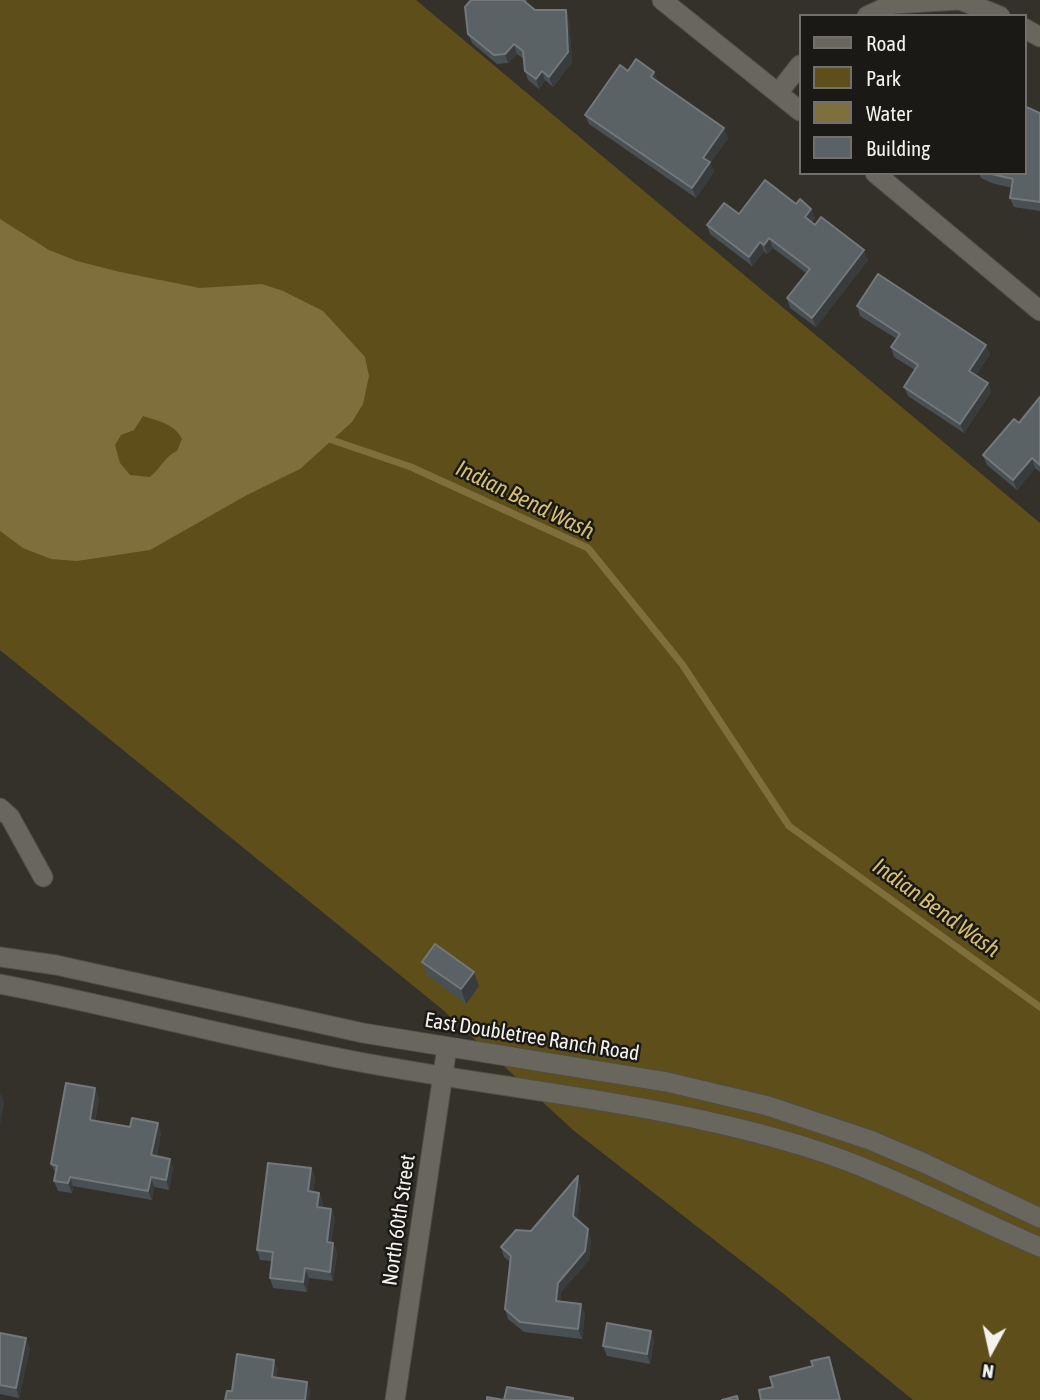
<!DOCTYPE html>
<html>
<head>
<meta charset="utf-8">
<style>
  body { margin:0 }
  #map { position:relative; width:1040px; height:1400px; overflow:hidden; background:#34312a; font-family:"Asap Condensed",sans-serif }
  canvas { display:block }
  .legend { position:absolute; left:799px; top:14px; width:228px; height:161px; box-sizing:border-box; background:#1a1916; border:2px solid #71706c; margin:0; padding:9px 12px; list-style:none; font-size:21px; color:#f3f2ed }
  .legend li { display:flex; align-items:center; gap:14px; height:35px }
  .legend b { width:35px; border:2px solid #71706c }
  .north { position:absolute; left:956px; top:1316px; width:70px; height:70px; -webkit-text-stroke:5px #1a1916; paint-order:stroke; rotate:188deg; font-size:19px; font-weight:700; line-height:28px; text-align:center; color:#f3f2ed }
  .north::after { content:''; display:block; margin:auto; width:24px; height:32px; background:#f3f2ed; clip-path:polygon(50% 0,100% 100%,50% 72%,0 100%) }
</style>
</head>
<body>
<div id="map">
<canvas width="1040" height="1400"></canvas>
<ul class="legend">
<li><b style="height:9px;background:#68665d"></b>Road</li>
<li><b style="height:19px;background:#5e4f1a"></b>Park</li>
<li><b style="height:19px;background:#7f6f3c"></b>Water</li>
<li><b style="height:19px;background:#5b6265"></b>Building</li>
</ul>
<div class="north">N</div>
</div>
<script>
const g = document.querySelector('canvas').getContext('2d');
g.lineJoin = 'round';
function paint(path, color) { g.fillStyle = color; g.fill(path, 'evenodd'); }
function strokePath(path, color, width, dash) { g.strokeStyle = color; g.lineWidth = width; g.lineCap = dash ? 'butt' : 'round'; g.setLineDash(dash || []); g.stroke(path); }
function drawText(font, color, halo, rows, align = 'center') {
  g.font = font + ' "Asap Condensed",sans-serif'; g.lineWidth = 5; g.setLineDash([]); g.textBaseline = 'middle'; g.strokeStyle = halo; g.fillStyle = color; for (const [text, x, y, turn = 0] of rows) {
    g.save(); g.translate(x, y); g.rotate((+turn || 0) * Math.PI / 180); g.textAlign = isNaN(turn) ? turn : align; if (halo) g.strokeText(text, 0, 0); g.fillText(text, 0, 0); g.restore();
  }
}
const green = new Path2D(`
  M0,0h416l624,523v877h-127l-133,-109 -207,-161 -130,-120 -443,-360z`);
const water = new Path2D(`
  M0,219l49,31 28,11 43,11 80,16 62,-4 21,7 40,20 42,46 4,19 -6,28 -11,18 -52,47 -53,26 -97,55 -73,11 -26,-2 -28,-11 -23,-17zM143,416c15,5 32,8 39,23l-5,12c-11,4 -17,18 -27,26l-20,-2 -10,-12 -5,-18 6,-10 13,-5z`);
const stream = new Path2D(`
  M326,438l85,29 177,81 94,116 107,162 251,181`);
const minor = new Path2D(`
  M662,0l138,111
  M867,16l26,-12 67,-4 40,16
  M1024,28l16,9
  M778,93l22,-28
  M875,173l165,138
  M0,808l10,9 33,60
  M395,1400l52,-353`);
const secondary = new Path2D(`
  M0,957l56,8 307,68 304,49 101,24 102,34 54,23 116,55
  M0,984c121,23 239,56 360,78 149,28 301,40 446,85 81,25 156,67 234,100`);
const wall = new Path2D(`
  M471,0h56v4l8,6 34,9 3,43 -19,25 -8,-7 -6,9 -11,-9 -3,-9 -1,-12 -7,-5 -9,9 -11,1 -25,-21 -4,-9z
  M628,71l30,10 -1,1 71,56 -18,25 4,9 -18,26 -107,-74 -4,-9z
  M1040,113v98l-26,-4 -4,-9 2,-10 -20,-5 -11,-5 -2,-5h45z
  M796,204l15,5 4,9 -3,4 56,38 -52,67 -26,-19 -3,-10 19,-25 -33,-25 -6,6 -3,-3 -12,15 -42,-32 -3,-9 32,-11z
  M857,306l133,48 -14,21 12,8 3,9 -27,41 -56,-37 -4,-9 11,-17 -21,-13 -3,-10 6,-8 -37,-23z
  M1040,397v75l-5,-4 -18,22 -30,-25 -4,-10 36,-32z
  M422,962l57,24 -13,18 -38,-28z
  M99,1098l-4,23 66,11 -4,24 16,12 -4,22 -15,-3 -2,13 -79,-14 -1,7 -14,-2 -4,-10 2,-7 -5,-10z
  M311,1168l4,10 -2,14 6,1 4,10 -1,5 9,1 4,10 -4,24h2l4,10 -4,28 -24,-3 -2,14 -34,-4 -3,-10 2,-17 -12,-1 -3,-10z
  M581,1186l-4,34 14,19 -2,21 -28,32 -1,10 25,12 -3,25 -58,-7 -16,-13 -3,-10 5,-47 -6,-5 -3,-10 30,-16z
  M651,1331l3,10 -4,23 -43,-8 -4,-10z
  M0,1333l30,15 -11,50 -19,-4z`);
const shadedWall = new Path2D(`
  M566,10l3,9 3,43 -19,25 -4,-10z
  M514,44l3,10 -9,9 -3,-9z
  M542,71l3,9 -6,9 -3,-10z
  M654,72l4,9 -4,6 -3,-10z
  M724,128l4,10 -18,25 4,9 -18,26 -4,-10 11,-30z
  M811,209l4,9 -6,9 -4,-10z
  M769,238l4,10 -6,6 -3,-9z
  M760,242l4,9 -12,15 -3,-9z
  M864,250l4,10 -52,67 -4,-9z
  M986,345l4,9 -17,26 -4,-9z
  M988,383l3,9 -27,41 -4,-9z
  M1032,458l3,10 -18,22 -4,-10z
  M474,972l5,14 -13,18 -5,-15z
  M95,1088l4,10 -6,31 -3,-9z
  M1,1093l3,10 -4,22v-28z
  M158,1123l3,9 -6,33 -4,-10z
  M170,1159l3,9 -4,22 -3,-10z
  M311,1168l4,10 -3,23 -4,-10z
  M578,1176l3,10 -4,40 -4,-10z
  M70,1177l3,9 -1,7 -4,-10z
  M151,1177l3,10 -2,13 -4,-9z
  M319,1193l4,10 -2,14 -4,-10z
  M331,1209l4,10 -5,33 -3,-10z
  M588,1229l3,10 -2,21 -28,32 -2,19 -3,-10 2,-18z
  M333,1243l4,10 -4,28 -3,-9z
  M305,1268l4,10 -2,14 -4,-10z
  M581,1304l4,10 -3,25 -4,-10z
  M651,1331l3,10 -4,23 -3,-10z
  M26,1338l4,10 -11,50 -3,-10z
  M829,1357l3,10 9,33h-1z
  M274,1360l4,9 -3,17 -3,-9z
  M307,1382l4,9 -2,9h-4z`);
const building = new Path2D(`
  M471,0h53v1l11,9h31l2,42 -19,25 -7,-6 -6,8 -11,-8 -2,-20 -9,-7 -9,10 -11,1 -26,-21 -3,-27z
  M636,59l18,13 -3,5 73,51 -21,30 7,4 -18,26 -107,-73 35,-50 8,6z
  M1024,106l16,7v89l-30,-4 3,-19 -26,-6h37z
  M765,180l31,24 4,-5 11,10 -6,8 10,8 6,-8 43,33 -52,68 -25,-20 23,-29 -41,-31 -5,7 -4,-3 -11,15 -42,-32 17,-22 15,11z
  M878,274l108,71 -17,26 19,12 -28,41 -56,-37 14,-22 -27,-18 9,-13 -43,-28z
  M1040,397v68l-8,-7 -19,22 -30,-25 31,-36 5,4z
  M435,944l39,28 -13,17 -39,-27z
  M66,1083l29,5 -5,32 40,7 2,-9 26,5 -7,32 19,4 -4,21 -15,-3 -3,14 -78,-14 -2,6 -14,-2 3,-15 -6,-2z
  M268,1163l43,5 -3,23 11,2 -2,14 14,2 -4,33 6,1 -3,29 -25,-4 -2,14 -33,-4 3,-26 -16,-2z
  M578,1176l-5,40 15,13 -3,22 -27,32 -2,18 25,3 -3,25 -58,-7 -15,-13 6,-53 -10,-9 15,-17 15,1z
  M607,1323l44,8 -4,23 -44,-8z
  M0,1333l26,5 -10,50 -16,-3z
  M237,1354l37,6 -2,17 35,5 -2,18h-80l2,-9h5z
  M829,1357l11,43h-79l-2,-10 14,-3 -3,-10 43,-11 -2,-5z
  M507,1387l66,11v2h-86v-3l17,3z
  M737,1396l1,4h-16z`);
const streetNames = [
  ["East Doubletree Ranch Road",532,1037,9],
  ["North 60th Street",399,1220,-82]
];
const waterNames = [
  ["Indian Bend Wash",525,500,26],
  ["Indian Bend Wash",936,908,36]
];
paint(green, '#5e4f1a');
paint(water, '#7f6f3c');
strokePath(stream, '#7f6f3c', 7);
strokePath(minor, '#504d47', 21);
strokePath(secondary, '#504d47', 21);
strokePath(minor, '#68665d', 19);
strokePath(secondary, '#68665d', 19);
paint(wall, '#495054');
paint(shadedWall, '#393c3d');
paint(building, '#5b6265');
strokePath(building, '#73787a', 2);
drawText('21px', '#f3f2ed', '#1a1916', streetNames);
drawText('italic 23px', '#d7bf6f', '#1a1916', waterNames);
</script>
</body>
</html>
